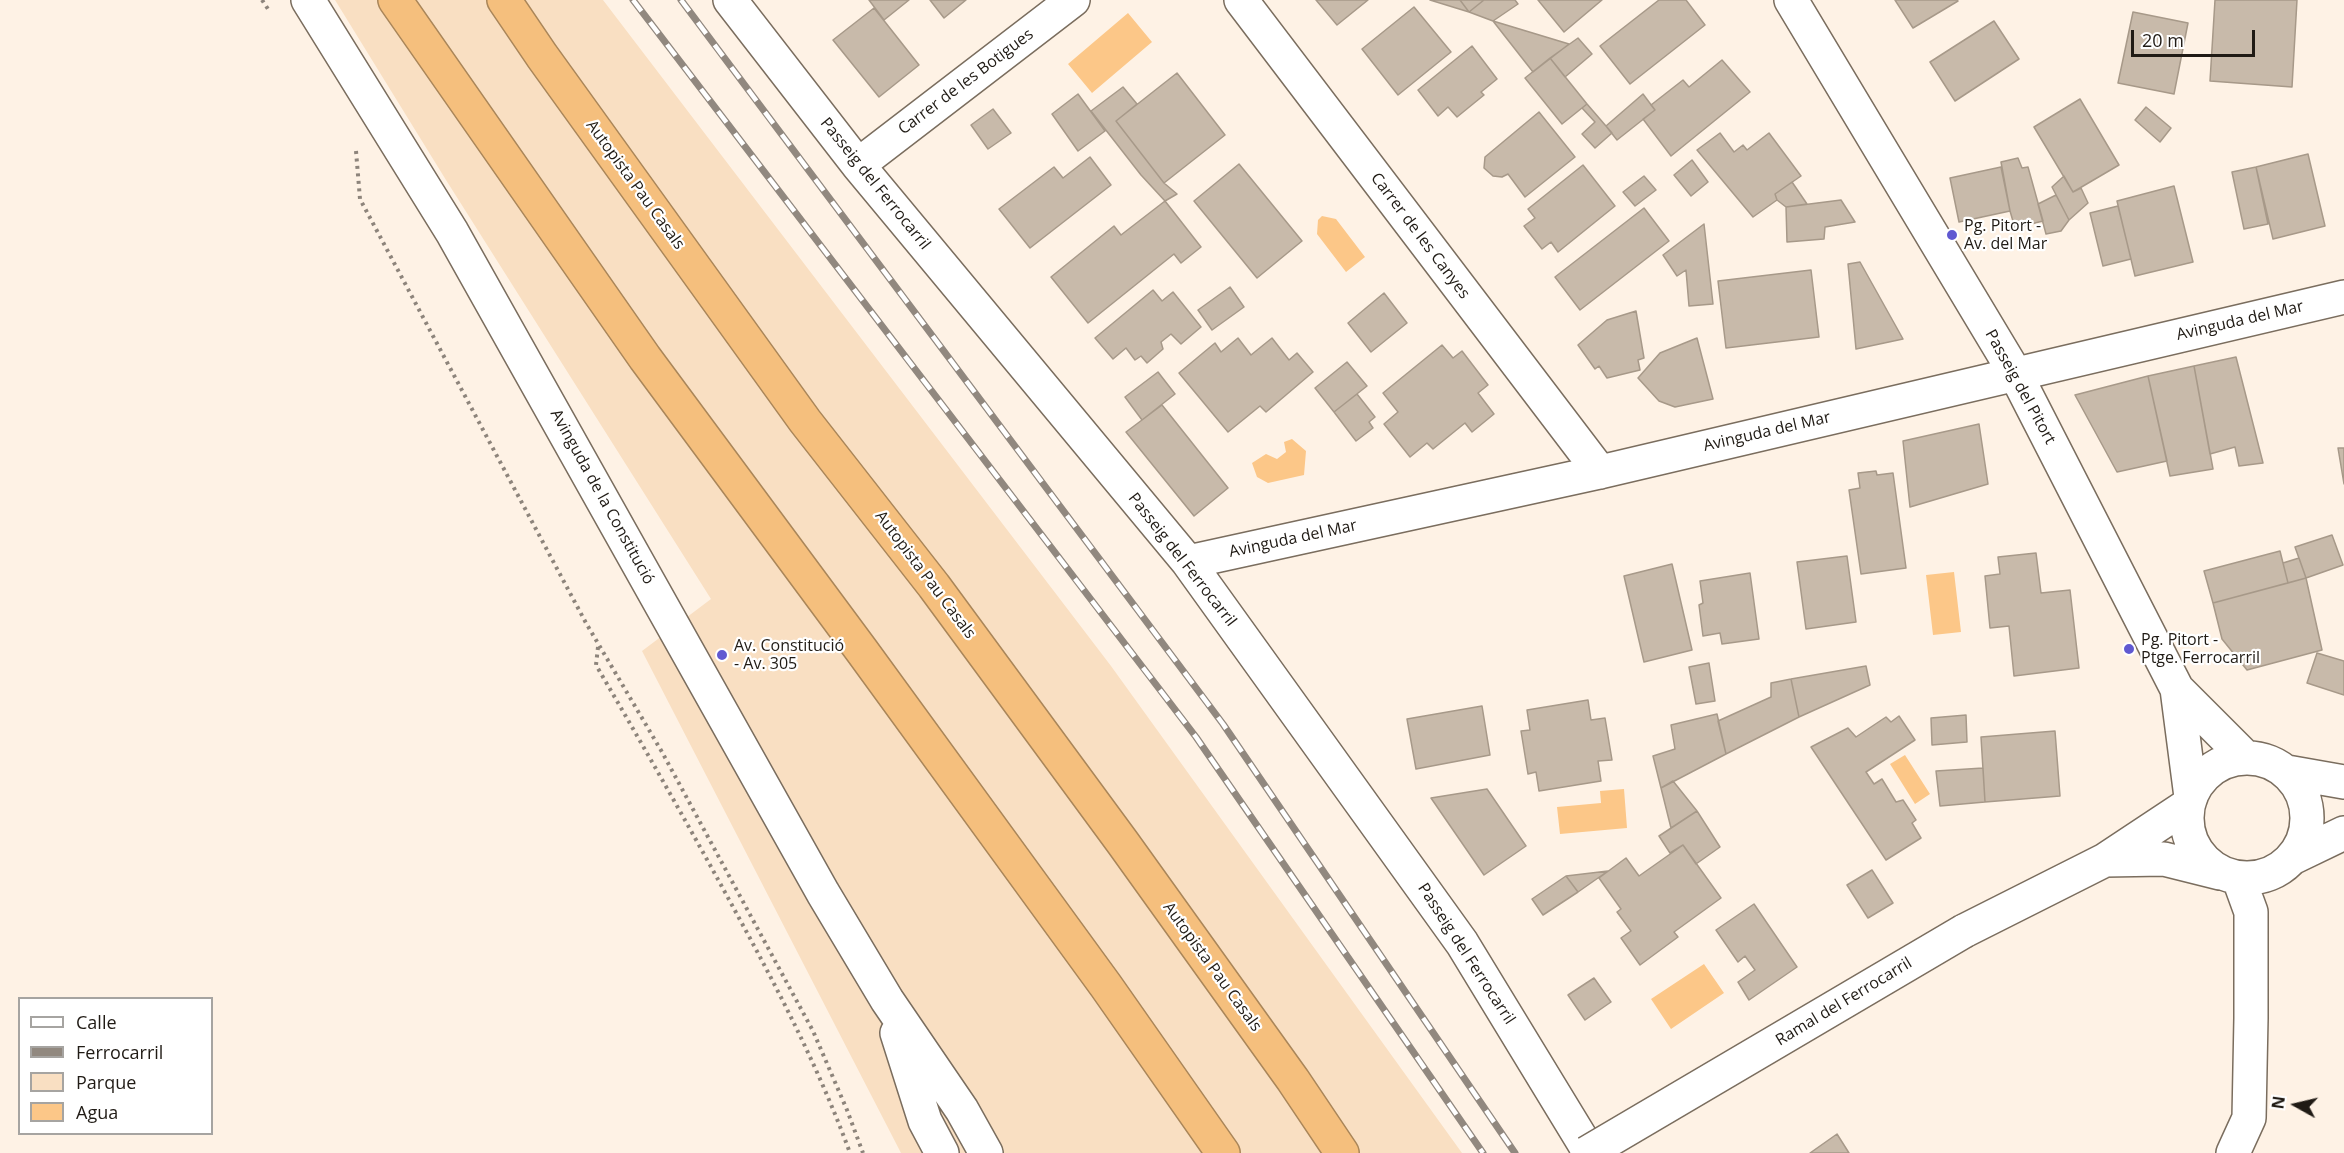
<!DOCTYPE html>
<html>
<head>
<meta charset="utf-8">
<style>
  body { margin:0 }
  #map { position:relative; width:2344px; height:1153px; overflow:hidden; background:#fef2e5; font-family:"Open Sans",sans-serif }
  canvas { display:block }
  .legend { position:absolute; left:18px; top:997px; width:195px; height:138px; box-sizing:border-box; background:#fff; border:2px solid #a6a4a1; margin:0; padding:8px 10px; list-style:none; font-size:18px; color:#201b15 }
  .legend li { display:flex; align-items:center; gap:12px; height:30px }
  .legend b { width:30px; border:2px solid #a6a4a1 }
  .north { position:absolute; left:2266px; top:1075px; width:60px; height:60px; -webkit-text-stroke:4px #fff; paint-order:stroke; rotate:278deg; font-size:16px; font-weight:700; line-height:24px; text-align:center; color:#201b15 }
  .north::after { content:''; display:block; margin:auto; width:21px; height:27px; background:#201b15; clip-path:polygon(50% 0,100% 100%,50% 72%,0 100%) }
  .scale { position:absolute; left:2131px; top:30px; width:124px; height:27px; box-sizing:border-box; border:3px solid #201b15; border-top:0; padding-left:8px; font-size:18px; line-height:21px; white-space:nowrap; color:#201b15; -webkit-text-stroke:4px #fff; paint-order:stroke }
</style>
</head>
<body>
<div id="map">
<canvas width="2344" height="1153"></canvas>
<ul class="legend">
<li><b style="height:8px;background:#fff"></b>Calle</li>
<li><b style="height:8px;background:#91887f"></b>Ferrocarril</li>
<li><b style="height:16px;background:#f9dfc2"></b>Parque</li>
<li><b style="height:16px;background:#fcc788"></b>Agua</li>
</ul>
<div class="north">N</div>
<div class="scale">20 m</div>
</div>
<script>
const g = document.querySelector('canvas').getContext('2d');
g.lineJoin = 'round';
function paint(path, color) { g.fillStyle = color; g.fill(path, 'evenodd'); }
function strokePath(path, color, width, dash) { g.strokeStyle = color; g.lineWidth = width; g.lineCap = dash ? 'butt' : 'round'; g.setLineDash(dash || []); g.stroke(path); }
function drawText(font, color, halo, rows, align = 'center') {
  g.font = font + ' "Open Sans",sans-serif'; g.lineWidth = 4.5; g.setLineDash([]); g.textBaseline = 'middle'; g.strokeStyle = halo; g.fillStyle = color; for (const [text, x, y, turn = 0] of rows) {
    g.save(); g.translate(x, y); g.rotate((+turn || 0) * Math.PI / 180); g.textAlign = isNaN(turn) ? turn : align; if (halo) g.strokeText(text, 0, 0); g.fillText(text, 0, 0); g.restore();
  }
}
const green = new Path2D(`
  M335,0h268l508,666 351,487h-561l-259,-502 69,-52 -265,-419z`);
const water = new Path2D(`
  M1128,13l24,29 -60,51 -24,-29z
  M1322,216l14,3 29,38 -19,15 -29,-38 1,-14z
  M1292,439l14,12 -2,24 -36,8 -11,-6 -5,-14 14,-9 11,5 9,-7 -2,-10z
  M1954,572l7,60 -28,3 -7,-60z
  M1905,755l25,39 -15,10 -25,-40z
  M1624,789l3,39 -67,6 -3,-27 44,-4 -1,-12z
  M1704,964l20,29 -53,36 -20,-30z`);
const building = new Path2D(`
  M869,0h40l-25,20z
  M930,0h36l-22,18z
  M1316,0h52l-31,25z
  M1430,0h30l9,12z
  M1460,0h24l-15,12z
  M1484,0h31l3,4 -25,17 -24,-9z
  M1538,0h64l-38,32z
  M1659,0h27l19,25 -75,59 -30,-38z
  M1895,0h62l1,1 -45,27z
  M2215,0h82l-5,87 -82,-6z
  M1414,7l37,45 -53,43 -36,-46z
  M874,8l45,57 -40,32 -46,-57z
  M2133,12l55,11 -14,71 -56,-11z
  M1493,21l76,23 -36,28z
  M1994,21l25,38 -64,42 -25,-39z
  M1578,38l14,16 -27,23 -15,-19z
  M1472,46l25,33 -16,13 3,3 -27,22 -9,-10 -10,9 -20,-26z
  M1550,58l37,46 -25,20 -37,-46z
  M1722,60l28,32 -79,64 -28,-37 12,-9 -4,-5 32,-25 6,7z
  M1177,73l48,62 -61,48 -48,-62z
  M1123,87l14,17 -21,17 48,62 13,11 -12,7 -24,-26 -50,-64z
  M1078,94l27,37 -27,20 -26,-37z
  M1643,94l12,16 -38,30 -11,-14z
  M2080,99l39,66 -46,27 -39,-65z
  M1587,104l25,29 -17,15 -13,-14 13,-12 -13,-14z
  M2146,107l25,21 -11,14 -25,-22z
  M993,109l18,24 -23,16 -17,-24z
  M1539,112l36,45 -50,40 -17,-23 -6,3 -9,-1 -9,-8 1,-11z
  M1720,133l14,19 9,-7 4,5 22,-17 32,43 -26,18 2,6 -24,17 -56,-67z
  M2308,154l17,72 -52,13 -17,-72z
  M1090,157l21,28 -81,63 -31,-39 55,-42 9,11z
  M2018,158l4,10 6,-1 15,54 -28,7 -5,-17 -9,-49z
  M1692,160l16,22 -17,14 -17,-21z
  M1239,164l63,77 -45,37 -63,-77z
  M1583,165l32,41 -57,46 -7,-10 -9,7 -18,-23 11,-8 -7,-9z
  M2001,167l9,44 -51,11 -9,-44z
  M2256,167l12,57 -24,5 -12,-57z
  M1644,176l12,14 -21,16 -12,-14z
  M2064,176l9,16 8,-4 7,15 -19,17 -17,-33z
  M1792,182l15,22 -21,3 -9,-7 -2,-6z
  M2174,186l19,76 -58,14 -18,-75z
  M2056,195l13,25 -8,11 -15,3 -8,-30z
  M1841,200l14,22 -30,5 -1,12 -37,3 -1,-35z
  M1165,201l36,46 -20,16 -7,-9 -86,69 -37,-46 63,-51 7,9z
  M2118,206l13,53 -28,7 -13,-53z
  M1644,208l25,33 -89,69 -25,-33z
  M1704,224l9,80 -24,2 -3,-36 -9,6 -14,-21z
  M1860,262l43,77 -47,10 -8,-85z
  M1811,270l8,67 -93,11 -8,-67z
  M1230,287l14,20 -32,23 -14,-20z
  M1153,290l9,11 11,-9 28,35 -20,17 -10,-10 -10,8 2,7 -16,14 -6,-7 -6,4 -9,-12 -13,11 -18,-21z
  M1384,293l23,30 -36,29 -23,-29z
  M1636,311l8,47 -6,2 2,10 -33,8 -8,-12 -4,3 -17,-24 29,-25z
  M1238,338l13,17 21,-17 17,22 8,-7 16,19 -47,40 -6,-6 -32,26 -49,-59 36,-30 6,9z
  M1697,338l16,61 -38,8 -16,-6 -21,-23 22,-25z
  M1442,345l11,13 9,-7 26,34 -10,8 16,21 -22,18 -7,-9 -32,26 -6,-6 -17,14 -26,-33 14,-12 -15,-19z
  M2236,357l27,106 -24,3 -4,-19 -25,7 -16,-88z
  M1347,362l20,24 -33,26 -19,-24z
  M2194,366l19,103 -43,7 -22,-100z
  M1158,372l17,22 -33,26 -17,-23z
  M2148,376l19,85 -50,11 -42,-77z
  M1357,394l18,23 -6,5 4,6 -17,13 -22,-29z
  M1162,405l66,83 -34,28 -68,-84z
  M1979,424l9,60 -78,23 -7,-66z
  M2338,448h6v36z
  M1876,471l1,4 16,-2 13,95 -45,6 -12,-84 11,-2 -2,-15z
  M2332,535l11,30 -37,13 -11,-31z
  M2280,551l8,32 -75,20 -9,-32z
  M2036,553l5,40 29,-3 9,78 -65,8 -5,-50 -19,2 -5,-52 15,-2 -2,-17z
  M1847,556l9,66 -50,7 -9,-67z
  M2299,558l7,20 -18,5 -5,-20z
  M1672,564l20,86 -48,12 -20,-86z
  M1750,573l9,66 -37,5 -2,-11 -17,3 -4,-31 4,-2 -3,-22z
  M2306,578l16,72 -75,20 -25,-31 -9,-36z
  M2317,653l27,8v34l-37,-12z
  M1709,663l6,38 -19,3 -7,-37z
  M1866,666l4,19 -71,32 -8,-38z
  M1791,679l8,38 -73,37 -8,-33 53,-24v-14z
  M1588,700l3,20 14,-2 7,42 -14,1 3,20 -62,10 -3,-19 -8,2 -7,-43 9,-1 -3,-20z
  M1482,706l8,49 -74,14 -9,-50z
  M1717,714l9,40 -65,34 -8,-32 22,-7 -4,-24z
  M1966,715l1,27 -35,3 -1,-27z
  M1899,716l16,24 -49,32 8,12 8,-5 14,23 7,-2 13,20 -4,3 9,15 -35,22 -75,-113 37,-19 8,9 30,-20 5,5z
  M2055,731l5,65 -75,6 -4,-65z
  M1983,768l2,34 -45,4 -4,-35z
  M1673,781l24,30 -26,17 -10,-40z
  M1487,789l39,57 -42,29 -53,-77z
  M1697,811l23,36 -24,17 -13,-19 -13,8 -11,-17z
  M1683,845l38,53 -47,34 4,5 -38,28 -19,-27 10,-7 -14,-19 4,-3 -22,-31 27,-20 13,18z
  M1872,870l21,33 -25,15 -21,-33z
  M1608,871l-30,21 -12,-16z
  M1566,876l12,16 -35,23 -11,-16z
  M1754,904l43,63 -48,33 -11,-18 17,-12 -10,-14 -7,6 -22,-32z
  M1594,978l17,24 -26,18 -17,-25z
  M1837,1134l12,19h-39z`);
const path = new Path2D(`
  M262,0l8,12
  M356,151l4,48 226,424 76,129 151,279 34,79 16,43
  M598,647l-2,18c49,84 97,168 143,253 42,77 81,153 111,235`);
const minor = new Path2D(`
  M308,0l144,232 371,661 64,107 75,110 24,43
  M730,0l128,165 330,397 274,381 128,210
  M1241,0l359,472
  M1791,0l224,373 162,316 14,108
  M858,165l215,-165
  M1188,562l412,-90 744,-175
  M2177,689l68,68
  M2187 818a60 60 0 1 1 120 0a60 60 0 1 1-120 0Z
  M2287,772l57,10
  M2294,857l50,-24
  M2105,860l59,-1 56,14
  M1964,931l141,-71 83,-55
  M897,1033l28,88 17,32
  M2233,1153l16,-35 2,-100v-106l-12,-33`);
const highway = new Path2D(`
  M395,0l250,358 217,293 244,335 117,167
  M504,0l38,56 263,365 129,165 189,257 170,237 49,73`);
const rail = new Path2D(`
  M633,0l563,737 287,416
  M681,0l542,724 292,429`);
const minorBridge = new Path2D(`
  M1587,1153l377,-222`);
const markers = [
  [1952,235,6,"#6059d1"],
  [2129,649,6,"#6059d1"],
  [722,655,6,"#6059d1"]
];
const streetNames = [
  ["Carrer de les Botigues",966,82,-37],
  ["Passeig del Ferrocarril",875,184,51],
  ["Autopista Pau Casals",635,185,54],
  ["Carrer de les Canyes",1420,236,53],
  ["Avinguda del Mar",2240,321,-13],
  ["Passeig del Pitort",2020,387,61],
  ["Avinguda del Mar",1767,432,-13],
  ["Avinguda de la Constitució",602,497,61],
  ["Avinguda del Mar",1293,539,-12],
  ["Passeig del Ferrocarril",1182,560,52],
  ["Autopista Pau Casals",925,575,53],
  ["Passeig del Ferrocarril",1466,954,57],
  ["Autopista Pau Casals",1212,967,54],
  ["Ramal del Ferrocarril",1844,1002,-31]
];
const poiNames = [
  ["Pg. Pitort -",1964,226],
  ["Av. del Mar",1964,244],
  ["Pg. Pitort -",2141,640],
  ["Ptge. Ferrocarril",2141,658],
  ["Av. Constitució",734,646],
  ["- Av. 305",734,664]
];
paint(green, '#f9dfc2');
paint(water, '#fcc788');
paint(building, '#c8baaa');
strokePath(building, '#a79989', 1.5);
strokePath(minor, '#7a6d5e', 36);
strokePath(highway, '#aa8659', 36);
strokePath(path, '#8d847b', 4, [3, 4.5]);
strokePath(minor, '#fff', 33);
strokePath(highway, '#f5bf7d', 33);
strokePath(rail, '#91887f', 7);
strokePath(rail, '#fff', 4.5, [14]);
strokePath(minorBridge, '#7a6d5e', 36, []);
strokePath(minorBridge, '#fff', 33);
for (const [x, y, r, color] of markers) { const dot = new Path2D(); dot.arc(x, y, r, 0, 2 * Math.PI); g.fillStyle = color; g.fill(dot); strokePath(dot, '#fff', 2); }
drawText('16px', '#201b15', '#fff', streetNames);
drawText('16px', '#201b15', '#fff', poiNames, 'left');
</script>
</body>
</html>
